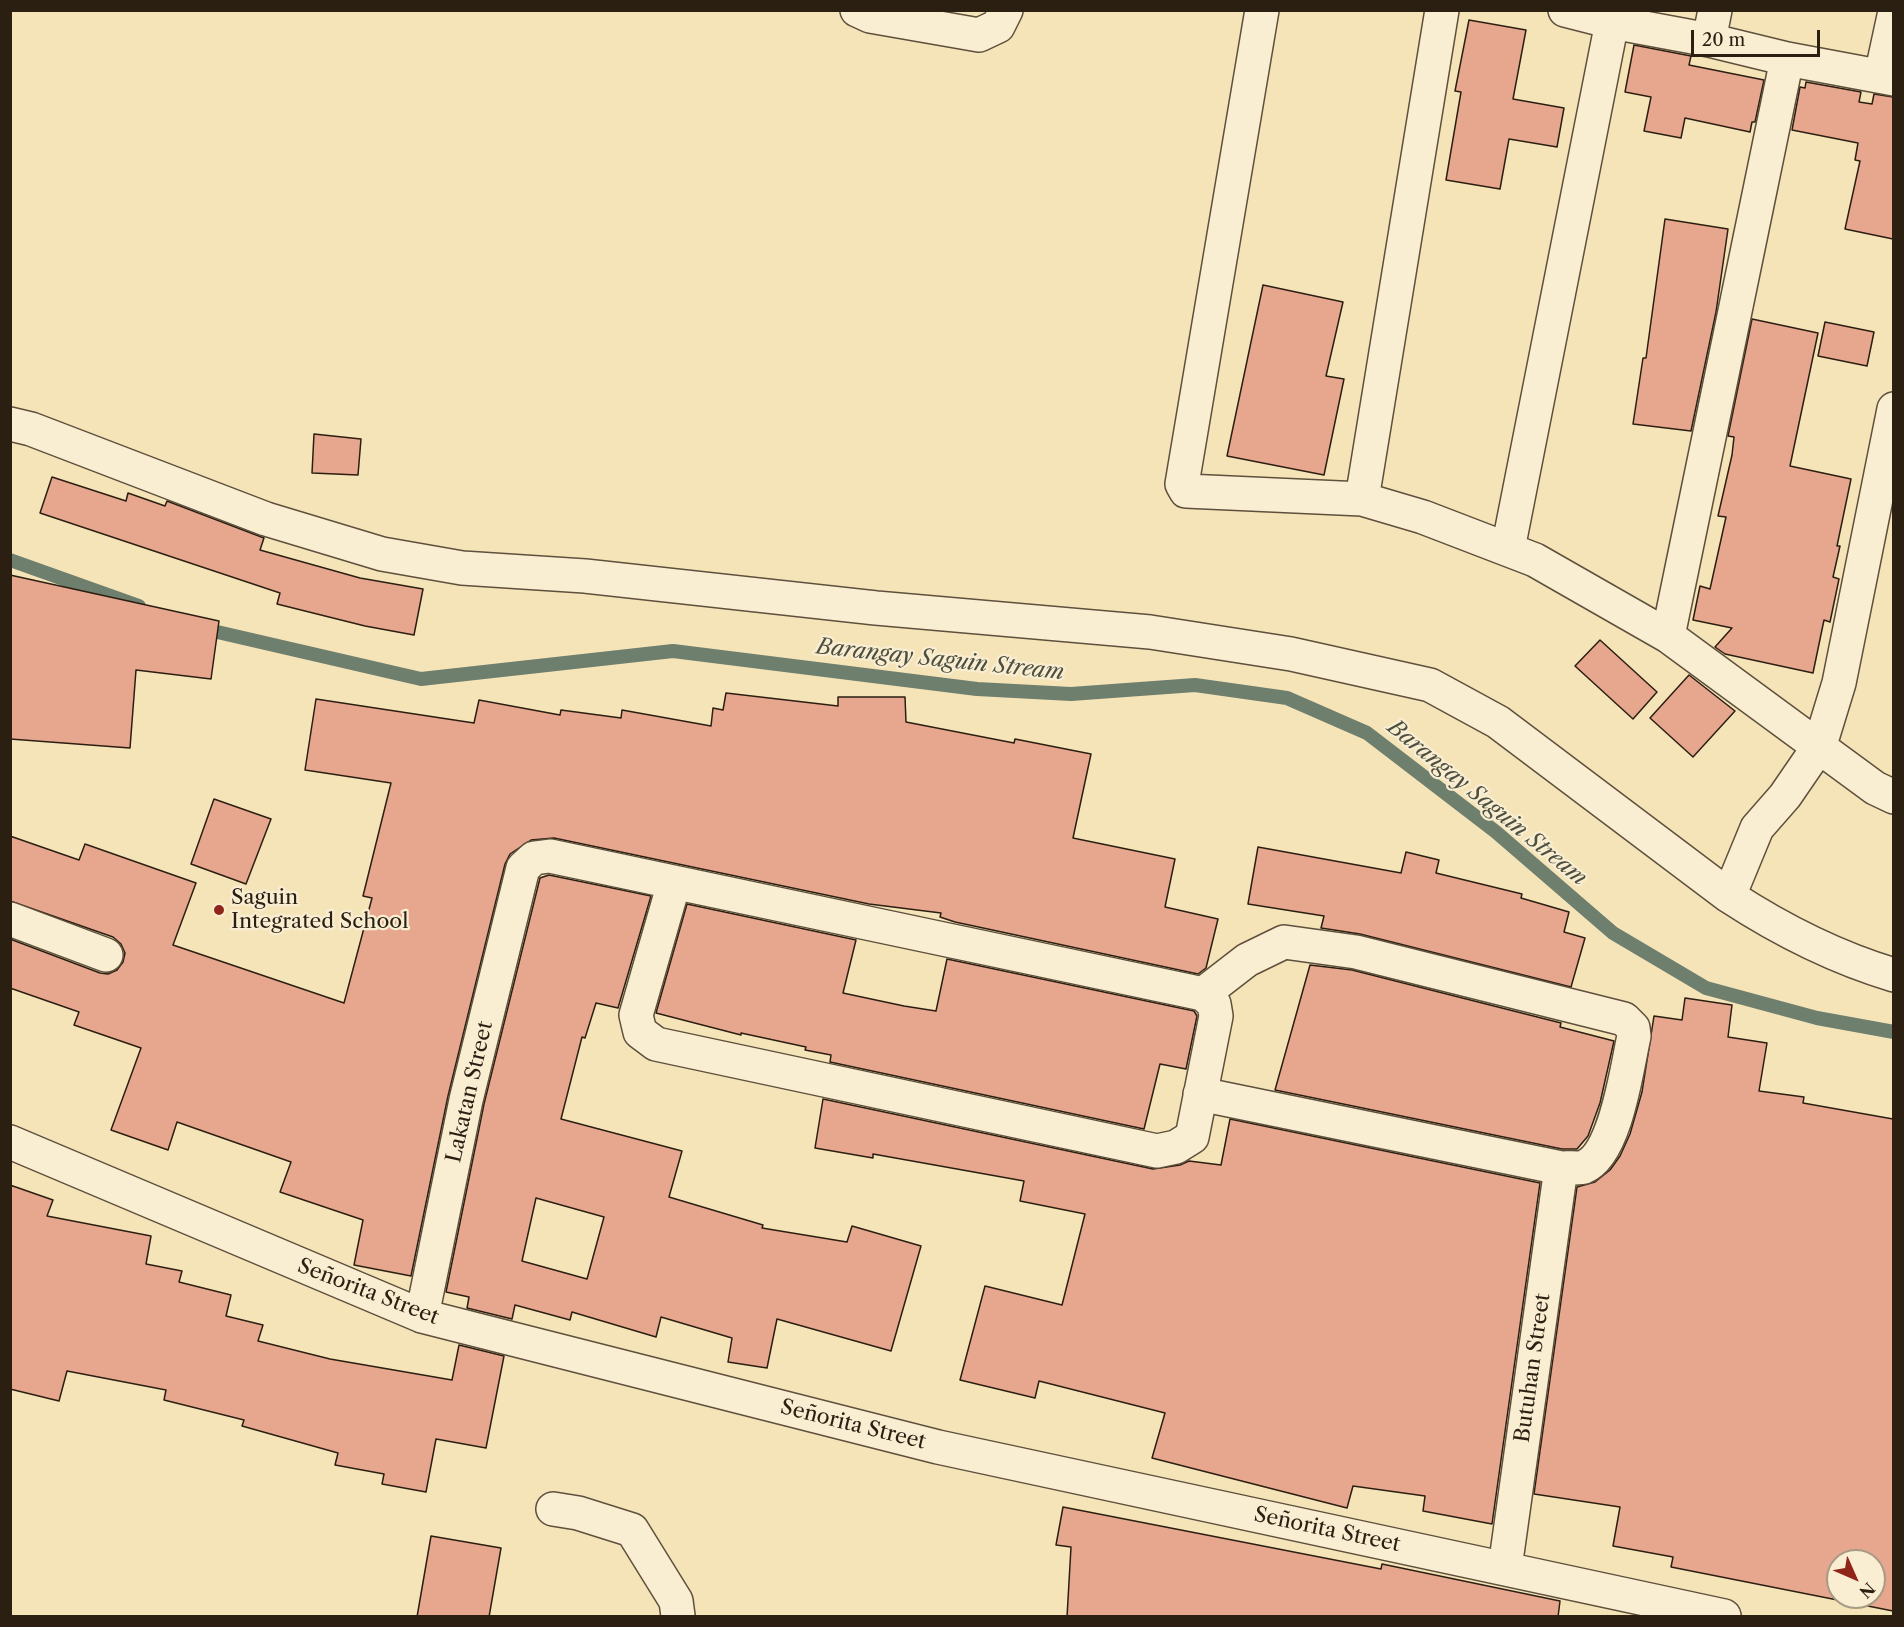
<!DOCTYPE html>
<html>
<head>
<meta charset="utf-8">
<style>
  body { margin:0 }
  #map { position:relative; width:1904px; height:1627px; overflow:hidden; background:#f6e4b9; font-family:"Libre Caslon Text",serif }
  canvas { display:block }
  .frame { position:absolute; inset:0; border:12px solid #2b1f12; pointer-events:none }
  .north { position:absolute; left:1826px; top:1549px; width:60px; height:60px; box-sizing:border-box; background:#f9edd2; border:2px solid #a79b85; border-radius:50%; rotate:135deg; font-size:16px; font-weight:700; line-height:24px; text-align:center; color:#2b1f12 }
  .north::after { content:''; display:block; margin:auto; width:21px; height:27px; background:#8f2418; clip-path:polygon(50% 0,100% 100%,50% 72%,0 100%) }
  .scale { position:absolute; left:1691px; top:30px; width:129px; height:27px; box-sizing:border-box; border:3px solid #2b1f12; border-top:0; padding-left:8px; font-size:18px; line-height:21px; white-space:nowrap; color:#2b1f12; -webkit-text-stroke:4px #f9edd2; paint-order:stroke }
</style>
</head>
<body>
<div id="map">
<canvas width="1904" height="1627"></canvas>
<div class="frame"></div>
<div class="north">N</div>
<div class="scale">20 m</div>
</div>
<script>
const g = document.querySelector('canvas').getContext('2d');
g.lineJoin = 'round';
function strokePath(path, color, width, dash) { g.strokeStyle = color; g.lineWidth = width; g.lineCap = dash ? 'butt' : 'round'; g.setLineDash(dash || []); g.stroke(path); }
function paint(path, color) { g.fillStyle = color; g.fill(path, 'evenodd'); }
function drawText(font, color, halo, rows, align = 'center') {
  g.font = font + ' "Libre Caslon Text",serif'; g.lineWidth = 4.5; g.setLineDash([]); g.textBaseline = 'middle'; g.strokeStyle = halo; g.fillStyle = color; for (const [text, x, y, turn = 0] of rows) {
    g.save(); g.translate(x, y); g.rotate((+turn || 0) * Math.PI / 180); g.textAlign = isNaN(turn) ? turn : align; if (halo) g.strokeText(text, 0, 0); g.fillText(text, 0, 0); g.restore();
  }
}
const stream = new Path2D(`
  M10,560l129,46
  M200,628l221,51 252,-28 304,38 94,5 124,-9 92,13 80,35 129,99 117,101 93,55 111,30 77,14`);
const building = new Path2D(`
  M1469,20l57,10 -13,69 51,9 -7,39 -48,-8 -9,50 -54,-9 15,-88 -6,-1z
  M1634,45l57,11 -2,9 75,15 -9,42h-3l-2,10 -65,-14 -4,20 -37,-7 7,-34 -26,-5z
  M1806,82l55,10 -2,10 13,2 2,-10 19,3v142l-48,-10 15,-68 -5,-1 3,-17 -66,-13 8,-43 5,1z
  M1665,219l63,10 -12,83 -25,119 -58,-7 10,-66h3z
  M1263,285l80,17 -17,74 18,3 -20,96 -97,-19z
  M1752,319l66,14 -28,133 61,13 -14,67h3l-7,31 6,2 -9,43 -6,-2 -11,53 -88,-19 -10,-7 17,-19 -39,-8 7,-34 10,3 16,-72 -8,-1 14,-61 2,-18 -6,-1z
  M1825,322l49,10 -7,34 -49,-10z
  M314,434l47,5 -3,36 -46,-2z
  M52,477l74,24 2,-8 37,13 2,-5 97,37 -4,12 100,28 63,11 -9,46 -49,-9 -88,-22 3,-11 -240,-80z
  M10,575l209,46 -8,58 -75,-9 -6,78 -120,-9z
  M1600,640l57,52 -24,27 -58,-53z
  M1689,675l46,36 -42,46 -43,-39z
  M726,693l112,13v-9h67l1,25 108,21 1,-4 76,15 -18,84 102,21 -10,48 53,12 -12,49 -8,6 -243,-52 -15,-5 1,-4 -72,-9 -315,-66 -23,2 -21,14 -5,10 -57,232 -37,180 -57,-11 9,-45 -83,-28 11,-30 -114,-40 -9,28 -57,-20 30,-82 -67,-23 5,-13 -69,-24v-49l90,34 8,1 9,-4 6,-8 2,-9 -4,-9 -8,-7 -103,-36v-65l69,24 6,-16 111,39 -23,62 171,58 28,-105 -9,-2 28,-113 -86,-13 11,-71 158,24 5,-23 81,15 1,-5 60,8 1,-8 89,16 2,-18 10,2z
  M214,799l57,20 -25,65 -55,-20z
  M1258,847l143,26 5,-21 33,8 -3,13 86,21 -1,4 48,14 -5,20 21,6 -14,49 -211,-53 -39,-6 3,-12 -76,-12z
  M549,875l102,21 -33,112 -22,-5 -11,35 -3,-1 -21,82 121,32 -13,46 94,28 -1,3 85,14 5,-16 69,20 -30,105 -114,-32 -10,49 -39,-6 4,-24 -71,-21 -5,20 -84,-25 -2,8 -55,-15 -3,14 -45,-11 2,-11 -23,-5 38,-188 56,-226zM536,1198l68,19 -17,62 -65,-18z
  M687,904l169,36 -13,53 61,13 32,5 11,-52 247,52 3,5 -11,53 -26,-5 -16,65 -314,-67 1,-7 -26,-5 1,-3 -65,-14v2l-85,-22z
  M1310,965l42,5 209,53 -1,4 54,14 -14,62 -12,33 -11,13h-15l-287,-59z
  M1685,998l47,7 -4,32 39,6 -8,48 45,6 -1,6 90,16v492l-222,-44 2,-10 -60,-11 7,-39 -86,-13 43,-307 18,-5 15,-12 10,-14 10,-22 12,-42 12,-76 28,4zM1838,1561h36v36h-36z
  M823,1099l330,70 27,-4 9,-4 32,4 9,-46 310,64 -48,341 -69,-13 2,-15 -72,-10 -6,22 -195,-50 13,-45 -126,-32 -4,17 -75,-18 25,-94 77,19 23,-91 -65,-13 4,-20 -151,-27v4l-58,-10z
  M10,1185l43,15 -6,16 104,20 -5,28 36,7 -3,11 52,13 -5,21 37,9 -5,16 72,18 122,21 7,-35 45,11 -18,92 -50,-9 -10,53 -44,-8 2,-10 -49,-9 3,-12 -96,-27 2,-6 -80,-20 2,-10 -99,-19 -8,30 -49,-12z
  M1063,1507l318,62 1,-5 178,37 -2,16h-491l4,-70 -15,-2z
  M431,1536l70,12 -12,69h-72z`);
const minor = new Path2D(`
  M857,10l13,6 109,19 19,-9 8,-16
  M1262,10l-80,474 4,7 176,8 61,18 112,43 133,76
  M1565,10l47,12 97,18 78,19 107,20
  M1709,40l6,-30
  M1787,59l-119,577 207,152 19,9
  M1881,76l13,-60
  M1894,409l-55,274 -19,62 -35,51 -28,32 -28,68c52,34 105,61 165,79
  M10,424l21,5 235,90 116,35 80,14 123,8 291,32 274,24 141,22 139,31 68,37 231,174
  M1362,499l80,-489
  M1508,549l104,-527
  M10,919l96,36
  M1200,1094l361,74c7,-1 17,1 23,-1 32,-13 43,-100 50,-131l-1,-8 -9,-9 -268,-67 -72,-10 -37,18 -44,34
  M10,1142l412,174 516,131 786,169
  M422,1316l44,-216 57,-232 11,-10 16,-2 653,138 11,10 2,12 -24,121 -16,10 -19,4 -501,-107 -16,-12 -4,-17 38,-132
  M553,1509l25,4 54,17 44,71 2,15
  M1505,1568l56,-400`);
const markers = [
  [219,910,6,"#8f2418"]
];
const poiNames = [
  ["Saguin",231,898],
  ["Integrated School",231,922]
];
const streetNames = [
  ["Lakatan Street",470,1092,-77],
  ["Señorita Street",368,1292,21],
  ["Butuhan Street",1533,1368,-82],
  ["Señorita Street",853,1425,14],
  ["Señorita Street",1327,1530,12]
];
const waterNames = [
  ["Barangay Saguin Stream",940,660,6],
  ["Barangay Saguin Stream",1487,803,39]
];
strokePath(stream, '#6f7f6e', 14);
paint(building, '#e7a68e');
strokePath(building, '#2b1f12', 1.5);
strokePath(minor, '#5e503c', 36);
strokePath(minor, '#f9edd2', 33);
for (const [x, y, r, color] of markers) { const dot = new Path2D(); dot.arc(x, y, r, 0, 2 * Math.PI); g.fillStyle = color; g.fill(dot); strokePath(dot, '#f9edd2', 2); }
drawText('21px', '#2b1f12', '#f9edd2', poiNames, 'left');
drawText('21px', '#2b1f12', '#f9edd2', streetNames);
drawText('italic 22px', '#4d4f40', '#f9edd2', waterNames);
</script>
</body>
</html>
